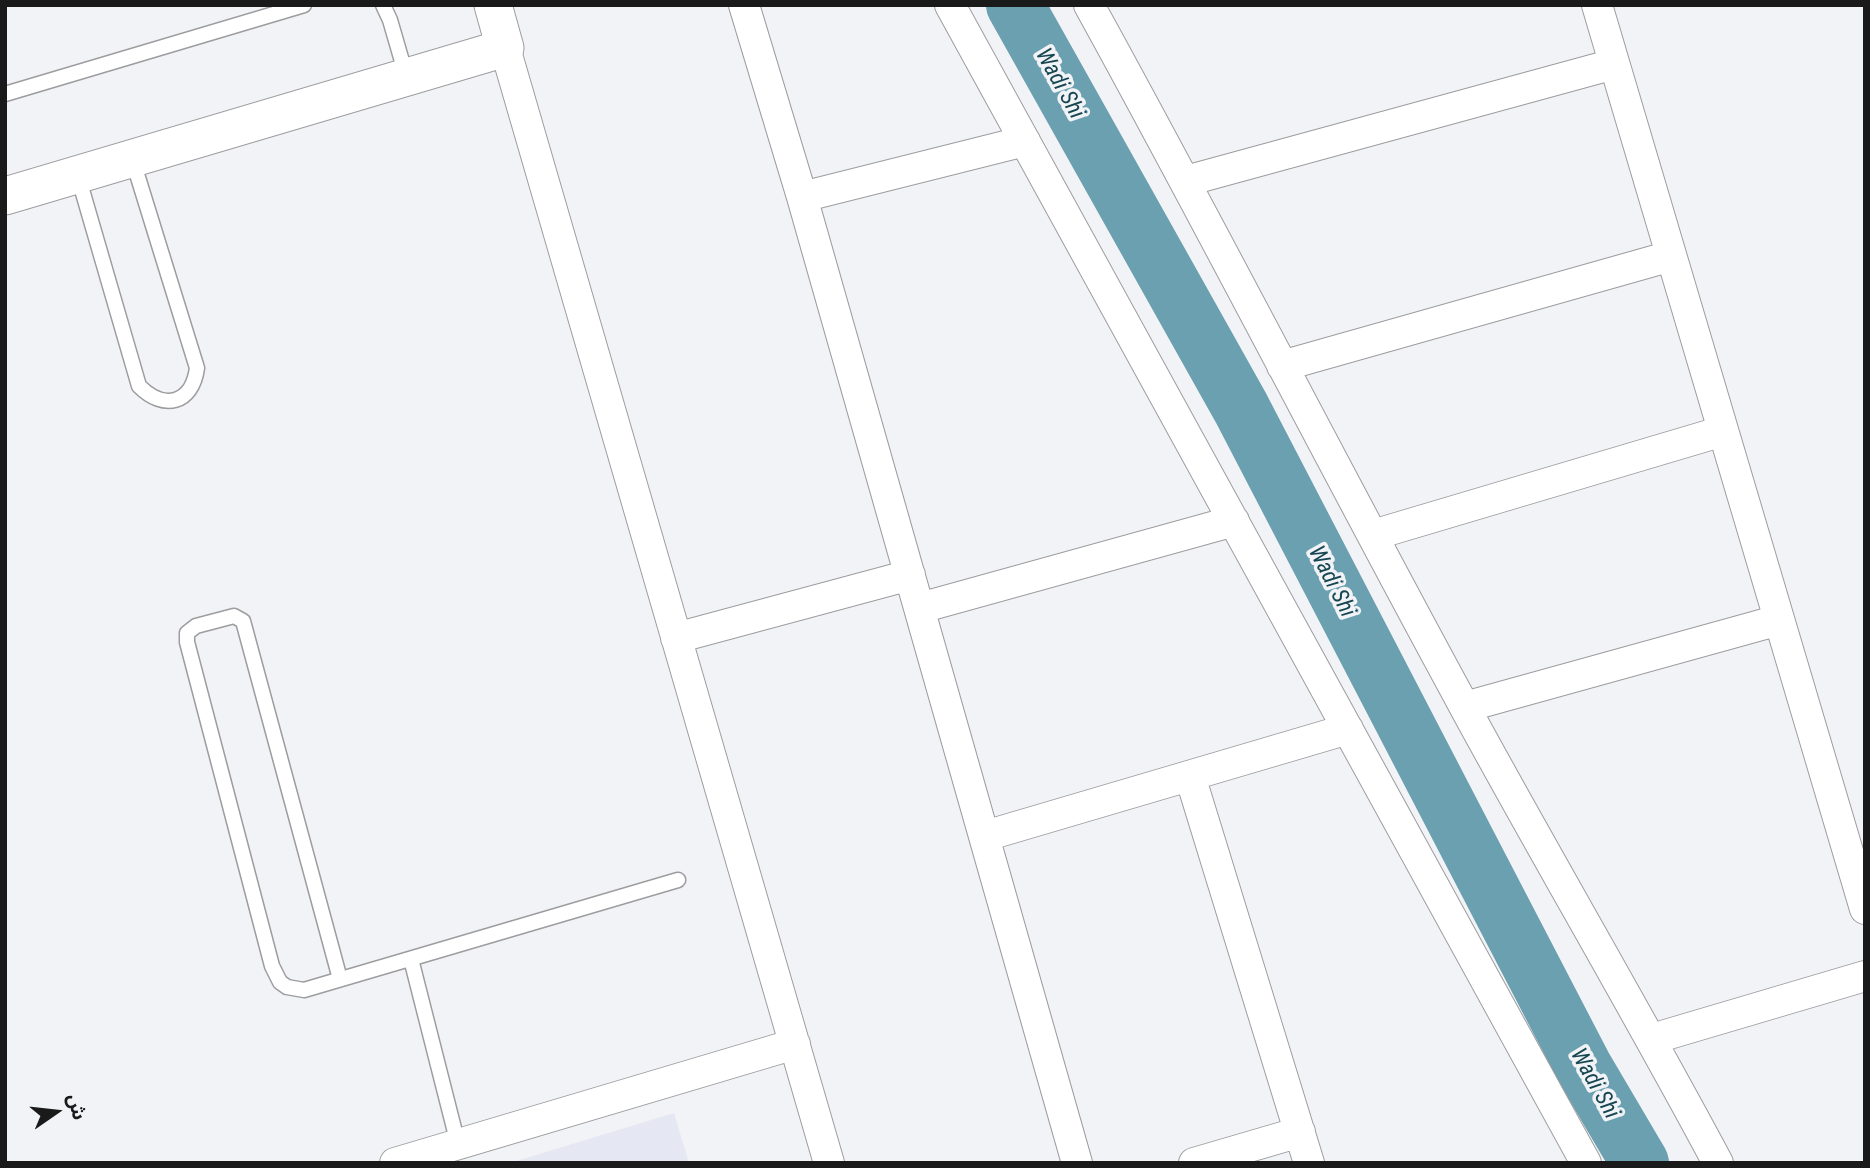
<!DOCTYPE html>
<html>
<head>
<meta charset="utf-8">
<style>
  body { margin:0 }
  #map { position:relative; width:1870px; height:1168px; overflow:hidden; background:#f2f3f6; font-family:"Roboto Condensed","Noto Sans Arabic",sans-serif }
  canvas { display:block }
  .frame { position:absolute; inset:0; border:7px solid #1a1a1b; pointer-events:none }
  .north { position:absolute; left:21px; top:1077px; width:70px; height:70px; -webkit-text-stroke:5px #f2f3f6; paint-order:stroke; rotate:76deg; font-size:19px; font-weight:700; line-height:28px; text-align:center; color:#1a1a1b }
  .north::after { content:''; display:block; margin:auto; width:24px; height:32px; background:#1a1a1b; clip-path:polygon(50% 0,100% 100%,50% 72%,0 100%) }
</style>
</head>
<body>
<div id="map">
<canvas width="1870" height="1168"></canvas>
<div class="frame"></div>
<div class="north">ش</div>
</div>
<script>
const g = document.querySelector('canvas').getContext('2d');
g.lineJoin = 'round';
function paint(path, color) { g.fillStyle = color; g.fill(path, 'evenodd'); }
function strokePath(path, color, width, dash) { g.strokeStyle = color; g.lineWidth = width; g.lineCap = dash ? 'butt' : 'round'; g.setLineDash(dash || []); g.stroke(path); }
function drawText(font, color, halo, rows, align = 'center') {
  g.font = font + ' "Roboto Condensed",sans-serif'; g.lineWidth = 7; g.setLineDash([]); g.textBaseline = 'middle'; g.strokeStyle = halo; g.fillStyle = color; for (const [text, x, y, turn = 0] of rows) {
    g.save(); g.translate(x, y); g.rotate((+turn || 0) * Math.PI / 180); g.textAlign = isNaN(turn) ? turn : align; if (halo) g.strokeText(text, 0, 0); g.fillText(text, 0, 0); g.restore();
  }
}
const built = new Path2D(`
  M674,1113l15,50h-179z`);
const river = new Path2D(`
  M1015,5l226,403 343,660 56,95`);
const service = new Path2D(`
  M383,5l7,15 16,55
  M5,94l299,-89
  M78,176l61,210c25,25 53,18 58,-18l-65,-210
  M411,959l47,185
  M340,979l-97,-358 -9,-5 -38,10 -9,7v9l85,324 8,16 7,5 17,3 374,-110`);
const minor = new Path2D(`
  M744,5l58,192 275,966
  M950,5l636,1158
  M1089,5c128,232 248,468 375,701 83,153 172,303 254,457
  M1597,5l268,904
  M505,48l324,1115
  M1186,181l428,-117
  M802,197l223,-56
  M1282,366l389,-110
  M1373,535l350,-104
  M920,608l314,-87
  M676,638l234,-63
  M1465,707l314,-87
  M1190,776l119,387
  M985,836l363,-107
  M1652,1039l213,-63
  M395,1163l400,-119
  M1194,1163l106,-31`);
const tertiary = new Path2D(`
  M5,196l500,-148 -12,-43`);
const waterNames = [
  ["Wadi Shi",1059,84,61],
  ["Wadi Shi",1331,582,63],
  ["Wadi Shi",1594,1084,61]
];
paint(built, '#e5e7f2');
strokePath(river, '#6aa0af', 58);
strokePath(service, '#9d9da0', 17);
strokePath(minor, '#9d9da0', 32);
strokePath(tertiary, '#9d9da0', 39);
strokePath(service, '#fff', 14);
strokePath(minor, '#fff', 30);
strokePath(tertiary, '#fff', 37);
drawText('italic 23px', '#154651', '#f2f3f6', waterNames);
</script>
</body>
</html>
